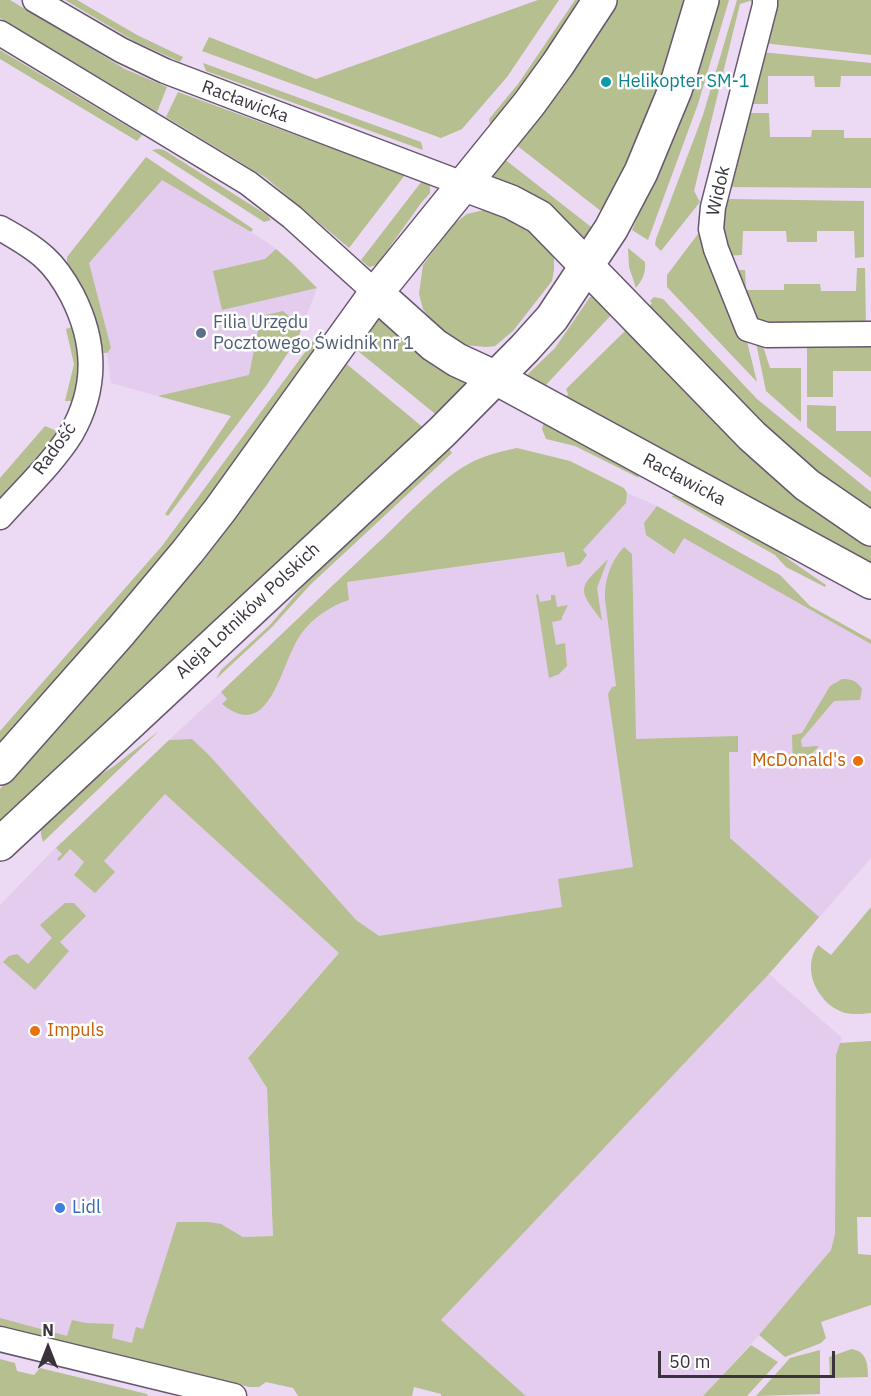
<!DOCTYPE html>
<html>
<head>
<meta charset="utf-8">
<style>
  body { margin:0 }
  #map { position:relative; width:871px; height:1396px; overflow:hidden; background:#ecd9f4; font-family:"IBM Plex Sans",sans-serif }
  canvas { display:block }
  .north { position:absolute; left:18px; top:1318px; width:60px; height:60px; -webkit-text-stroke:4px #fff; paint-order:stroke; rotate:0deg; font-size:16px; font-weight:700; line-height:24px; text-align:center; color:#3a333d }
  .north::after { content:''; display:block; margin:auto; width:21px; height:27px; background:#3a333d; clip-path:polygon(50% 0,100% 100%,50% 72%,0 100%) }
  .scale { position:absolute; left:658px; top:1351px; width:177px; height:27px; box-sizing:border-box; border:3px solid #3a333d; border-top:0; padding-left:8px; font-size:18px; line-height:21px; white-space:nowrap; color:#3a333d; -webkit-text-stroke:4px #fff; paint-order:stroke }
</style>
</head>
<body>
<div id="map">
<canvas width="871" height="1396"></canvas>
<div class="north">N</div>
<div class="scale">50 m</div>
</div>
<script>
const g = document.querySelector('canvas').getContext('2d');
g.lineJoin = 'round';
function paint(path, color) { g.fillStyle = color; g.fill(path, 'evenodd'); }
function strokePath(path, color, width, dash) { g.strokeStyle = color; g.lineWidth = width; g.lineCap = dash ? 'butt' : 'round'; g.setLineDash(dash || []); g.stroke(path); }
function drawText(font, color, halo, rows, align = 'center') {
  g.font = font + ' "IBM Plex Sans",sans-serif'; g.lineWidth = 5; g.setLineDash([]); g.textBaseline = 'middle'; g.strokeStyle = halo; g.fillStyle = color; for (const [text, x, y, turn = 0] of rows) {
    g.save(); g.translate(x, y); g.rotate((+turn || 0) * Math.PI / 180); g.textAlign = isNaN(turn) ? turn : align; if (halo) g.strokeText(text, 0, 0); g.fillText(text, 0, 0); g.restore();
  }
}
const built = new Path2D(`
  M154,170l120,77 18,16 25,25 -18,48 -33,50 -35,30 -120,-33 -4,-30 -22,-98z
  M627,493l30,13 123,69 30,31 61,34v218l-76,87 -207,-29 -207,33 -172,-194 -17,-16 -23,1 52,-48 6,7 63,-47 10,-17 10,-11 18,-16 21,-8 -2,-18 235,-32 44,-47z
  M165,794l174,159 -91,104 19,30 6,149 -30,1 -22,-13 -70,140 -151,-35v-424l61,-63 23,20 -10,13 9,8z
  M769,974l73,64 -6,17 -1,179 -4,16 -72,85 -56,61h-177l-85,-76z`);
const green = new Path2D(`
  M0,0h10l115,69 42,18 -10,25 -157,-94z
  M65,0h12l60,35 46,22 -3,5 -46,-21z
  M538,0h21l-52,77 -45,52 -21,9 -239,-87 7,-14 107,42z
  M575,0h8l-90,127 -3,-3 -1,-5 29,-35z
  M615,0h73l-25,82 -57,133 -91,-71z
  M717,0h12l-31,104 -50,136 -16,-10 39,-91z
  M737,0h16l-13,4 -46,187 6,11 -39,49 -6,-6 1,-6 47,-124z
  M774,0h97v55l-108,-12z
  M0,50l142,85 -5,6 -137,-82z
  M761,52l110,11v13h-30l-1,11h-25l-1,-11h-46v28h-20z
  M203,63l218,79 2,8 -217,-79z
  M178,92l227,83 -56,73 -83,-70 -100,-61z
  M745,113h24l1,24h41l1,-7h32v8h27v50l-145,-1z
  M159,149l5,1 103,65 4,5 -7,2 -112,-72z
  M146,157l107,72 -2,3 -89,-52 -73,83 22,85 -4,5h-4l-36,-88v-8z
  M503,158l92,72 -8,9 -3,1 -27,-28 -20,-16 -43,-17 -2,-7z
  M422,181l8,5v7l-9,10 -44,62 -8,2 -8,-7z
  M731,199l133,2v56l-9,1 -1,-27h-37v11h-30l-1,-11h-43l-1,24 -19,1 -4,-14 5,-42z
  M488,209l12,2 48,33 6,14v12l-2,11 -39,50 -18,15 -8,1 -24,-2 -11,-6 -21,-18 -8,-12 -4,-15 4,-29 31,-41 13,-10z
  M704,226l40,103 13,53 -90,-95v-12z
  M628,248l17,14c1,12 -3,18 -9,26l-7,-21z
  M276,249l16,14 25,25 -95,22 -9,-39 52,-12z
  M857,268h8l1,59 -117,-4 -18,-53h14l1,20h38v-6h36l1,7h35z
  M594,296l19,17 -69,74 -14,-8 -2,-5 27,-26 35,-51z
  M654,297l9,2 94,100 114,93v20l-70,-50 -154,-153 5,-6 -2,-2z
  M283,311l18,16 -2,9 -33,50 -98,130 -3,-2 66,-98 -73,-20 91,-21 12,-59z
  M381,317l87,65 -2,6 -27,29 -86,-70 21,-29z
  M74,326l7,40 -9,35h-7l9,-37 -8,-35z
  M629,327l242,217v22l-306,-166 3,-6 -2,-5z
  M314,340l8,5 -115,162 -207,242v-18l162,-185z
  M871,342v29h-38v26h-26v-54z
  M756,343h6l8,25h31v54l-35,-31z
  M343,361l82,68 -425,396v-36l123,-139z
  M807,405l29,1v25h35v47l-64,-51z
  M544,422l93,51 2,5 -64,-32 -29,-7 -4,-10z
  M45,426l14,6 -59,67v-21z
  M447,446l5,7 -142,132 -38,42 -56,52 5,-9 49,-45 53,-62z
  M517,448l53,13 54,27 3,5 -1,10 -43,47 4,5 -7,9 -13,3 -3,-15 -217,30 2,18c-19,6 -36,18 -48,34 -21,29 -30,110 -79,70l5,-5 -6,-7c54,-51 107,-103 162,-154 23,-22 56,-57 82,-72 16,-10 34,-14 52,-18z
  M678,495l83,42 30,24 35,24 -1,2 -39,-20 -11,-12 -104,-59z
  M657,506l123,69 30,31 61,34v4l-187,-106 -10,16 -28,-19 -2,-12z
  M624,547l8,7 4,185 102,-3v16h-9l1,86 89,79 -50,57 -328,346 85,76h-85v-2l-27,-7 -2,9h-114l-5,-8 -27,-6 -7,5h-9l-250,-58v-11l67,18 5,-16 14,3 28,1 -2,14 20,5 4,-16 7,2 34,-107h31l13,2 22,13 30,-1 -6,-148 -19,-30 91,-105 -174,-159 -61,67 11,11 -20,21 -21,-18 10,-13 -14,-13 -11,12 -2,-2 5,-5 -6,-6 113,-108 23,-1 17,16 147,165 23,16 183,-29 -4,-28 75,-12 -25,-173 4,-7 4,-1 -11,-87c-1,-19 6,-38 19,-52z
  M608,559l-11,29 5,33c-26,-34 -24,-32 6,-62z
  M538,594l2,8 11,-2v-5h4l2,12 11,-2 -6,12v3l-10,2 4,23 9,-2 2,23 -8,8 -10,4 -13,-83z
  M842,679c10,0 15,2 20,10l-2,11 -26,1 -33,39 1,7 17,-1 -20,21 -6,1 -1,-33 10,-2 28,-47z
  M159,731l-116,111 -2,-7v-10l48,-43 25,-16z
  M65,903h9l12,13 -26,26 9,9 -34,39 -32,-28 6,-6 8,-2 11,10 24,-26 -12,-13z
  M871,907v106c-9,1 -20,2 -29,-1 -25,-10 -41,-43 -24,-67l13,10z
  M871,1041v176h-14l1,37 13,1v50l-50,17 5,16 -5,5 -36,14 -26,-22 72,-85 4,-16 1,-179 4,-12z
  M751,1345l27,17 -31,34h-44z
  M852,1349c15,3 16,15 16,28l-38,1 -1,-21z
  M820,1350v44l-64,2 34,-38z
  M0,1359l15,4 2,8 17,4 6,-7 107,26 1,2h-148z`);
const street = new Path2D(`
  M35,0l86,50 44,21 298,113
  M765,0v5l-52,202 -2,22 5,20 32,80 19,6 104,-1
  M0,33l248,150 44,34 84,76
  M0,228c16,9 32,18 45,30 11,10 20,24 27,37 24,47 26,92 -1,139 -18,29 -48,57 -71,83
  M0,1339l234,57`);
const secondary = new Path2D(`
  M463,184l48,18 28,15 213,219 55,49 64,44
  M376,293l58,52 23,15 39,18 375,204
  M0,768l121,-137 67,-80 32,-41 156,-217 153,-189 29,-40 42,-64
  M0,844l442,-412 83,-84 27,-30 59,-89 30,-57 34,-82 27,-90`);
const markers = [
  [606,82,6,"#0f9aa8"],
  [201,333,6,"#5c6f8a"],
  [858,761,6,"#e8710a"],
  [35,1031,6,"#e8710a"],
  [60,1208,6,"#3f7fe0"]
];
const cultureNames = [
  ["Helikopter SM-1",618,82]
];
const streetNames = [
  ["Racławicka",245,102,20],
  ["Widok",719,191,-77],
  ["Radość",55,449,-54],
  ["Racławicka",684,480,28],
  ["Aleja Lotników Polskich",248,611,-43]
];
const serviceNames = [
  ["Filia Urzędu",213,323],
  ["Pocztowego Świdnik nr 1",213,344]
];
const foodNames = [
  ["McDonald's",846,761],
  ["Impuls",47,1031,"left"]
];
const shopNames = [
  ["Lidl",72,1208]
];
paint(built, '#e3ccee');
paint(green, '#b5bf8f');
strokePath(street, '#67576e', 27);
strokePath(secondary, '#67576e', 36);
strokePath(street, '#fff', 24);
strokePath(secondary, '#fff', 33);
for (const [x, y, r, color] of markers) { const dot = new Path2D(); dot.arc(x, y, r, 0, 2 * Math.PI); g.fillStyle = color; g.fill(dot); strokePath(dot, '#fff', 2); }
drawText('18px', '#0d838f', '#fff', cultureNames, 'left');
drawText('18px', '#3a333d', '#fff', streetNames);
drawText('18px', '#4e5e75', '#fff', serviceNames, 'left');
drawText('18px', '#c56008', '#fff', foodNames, 'right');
drawText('18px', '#366cbe', '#fff', shopNames, 'left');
</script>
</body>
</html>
